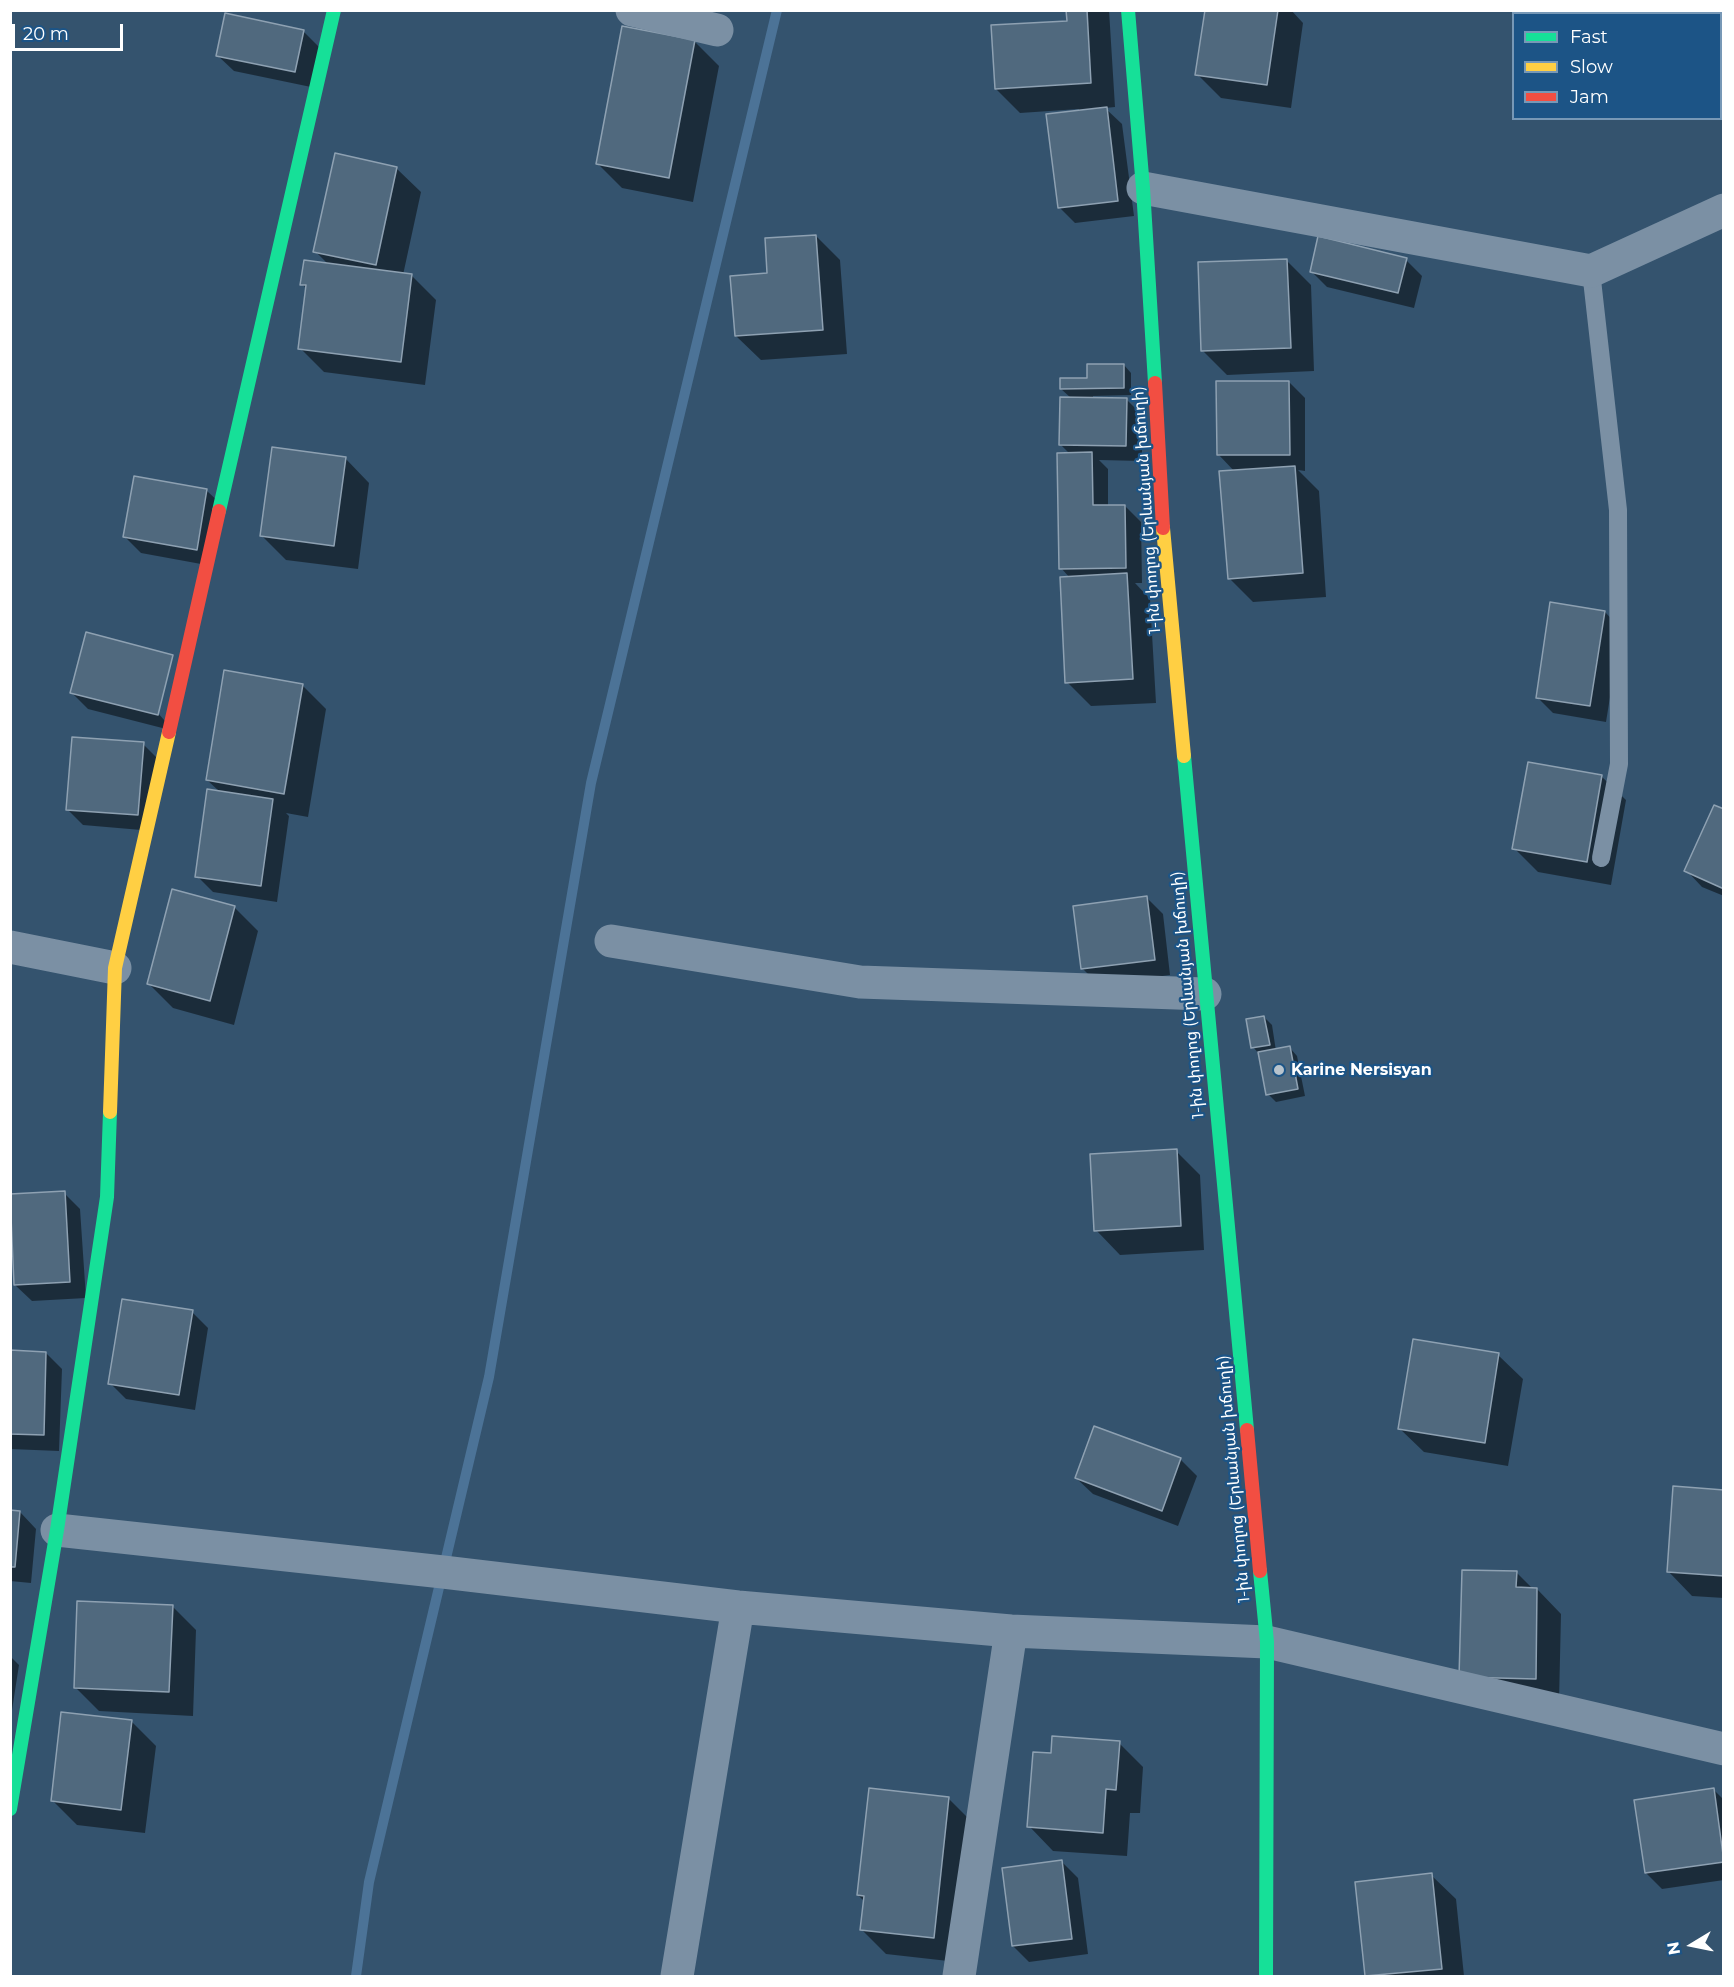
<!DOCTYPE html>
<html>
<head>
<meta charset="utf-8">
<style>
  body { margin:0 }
  #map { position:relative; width:1734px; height:1987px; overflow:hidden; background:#34536e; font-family:Montserrat,sans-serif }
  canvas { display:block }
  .frame { position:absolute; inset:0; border:12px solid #fff; pointer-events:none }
  .legend { position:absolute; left:1512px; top:12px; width:210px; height:108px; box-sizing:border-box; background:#1c5486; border:2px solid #7798b6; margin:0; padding:8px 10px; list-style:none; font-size:18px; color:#fff }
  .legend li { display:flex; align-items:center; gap:12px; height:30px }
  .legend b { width:30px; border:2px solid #7798b6 }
  .north { position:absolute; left:1662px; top:1915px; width:60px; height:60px; -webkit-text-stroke:4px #1c5486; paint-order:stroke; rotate:260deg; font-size:16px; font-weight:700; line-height:24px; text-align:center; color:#fff }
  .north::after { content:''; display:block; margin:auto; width:21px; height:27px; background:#fff; clip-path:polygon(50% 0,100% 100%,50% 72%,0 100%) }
  .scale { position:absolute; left:12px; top:24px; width:111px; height:27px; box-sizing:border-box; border:3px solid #fff; border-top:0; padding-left:8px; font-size:18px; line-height:21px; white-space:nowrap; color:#fff; -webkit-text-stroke:4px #1c5486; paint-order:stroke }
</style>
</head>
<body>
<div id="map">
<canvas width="1734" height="1987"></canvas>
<div class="frame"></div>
<ul class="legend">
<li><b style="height:8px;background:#16e098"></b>Fast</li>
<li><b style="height:8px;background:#ffcf43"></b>Slow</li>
<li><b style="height:8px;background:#f24e42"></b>Jam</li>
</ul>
<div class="north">N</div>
<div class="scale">20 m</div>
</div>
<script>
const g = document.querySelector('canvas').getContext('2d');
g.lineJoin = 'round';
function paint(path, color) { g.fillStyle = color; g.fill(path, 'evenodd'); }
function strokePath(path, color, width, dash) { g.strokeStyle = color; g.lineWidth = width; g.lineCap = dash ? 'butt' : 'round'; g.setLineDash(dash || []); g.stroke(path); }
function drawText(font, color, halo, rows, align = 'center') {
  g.font = font + ' Montserrat,"Noto Sans Armenian",sans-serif'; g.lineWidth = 4.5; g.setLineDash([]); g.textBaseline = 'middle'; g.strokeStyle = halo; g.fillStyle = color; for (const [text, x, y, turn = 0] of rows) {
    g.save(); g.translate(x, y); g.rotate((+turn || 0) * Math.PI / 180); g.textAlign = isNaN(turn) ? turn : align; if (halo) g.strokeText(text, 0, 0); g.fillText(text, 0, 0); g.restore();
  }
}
const shadow = new Path2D(`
  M1068,10h41l6,97 -10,1 17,16 12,92 -59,7 -16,-16 20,-98 -59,4 -24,-24 73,-67z
  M1207,10h84l12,13 -12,85 -70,-10 -24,-24z
  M303,31l16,16 -8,40 -77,-16 -17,-16z
  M695,42l24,24 -26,136 -71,-14 -24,-24z
  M396,168l25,24 -18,83 9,1 24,24 -11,85 -101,-13 -24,-24 7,-59 -5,-5 27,-19 -14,-14z
  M816,236l24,24 7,94 -86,6 -25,-24z
  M1406,260l16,16 -8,32 -87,-21 -16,-16z
  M1287,261l24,24 3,86 -87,4 -24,-24z
  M1124,365l7,8v22l-38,1v3h33l16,16v46l-43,-1 9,9v37h17l16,16 1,61h-7l15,16 6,104 -65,3 -24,-24 3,-104 -9,-10 9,-114 -10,-10 11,-46 -10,-9z
  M1289,382l16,16v73l-7,-1 21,21 7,106 -73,5 -24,-24 6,-106 -17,-18z
  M345,458l24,25 -11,86 -72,-9 -24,-24z
  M206,490l17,16 -11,60 -71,-13 -16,-16z
  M1605,612l16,17 -15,93 -53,-9 -16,-16z
  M87,634l87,97 -86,-22 -16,-16z
  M302,685l24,24 -18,108 -22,-4 3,3 -12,86 -64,-10 -16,-16 23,-84 -13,-12z
  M143,744l16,16 -6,71 -70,-6 -16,-16z
  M1601,776l25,24 -15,85 -73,-13 -24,-24z
  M1724,811v85l-22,-9 -16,-17z
  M1147,898l16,16 7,61 -72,9 -16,-16z
  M234,907l24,24 -24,94 -61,-17 -24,-24z
  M1264,1017l8,8 4,26 14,-3 7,8 8,40 -29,6 -8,-8 -8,-39 -7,-8z
  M1176,1151l24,24 4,75 -84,5 -24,-25z
  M64,1193l16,16 6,89 -54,3 -17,-16z
  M192,1312l16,16 -13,82 -69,-11 -16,-16z
  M10,1352l36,1 16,16 -3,82 -49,-2z
  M1498,1355l25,24 -15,87 -84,-14 -25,-24z
  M1095,1428l86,32 16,16 -19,50 -85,-32 -17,-16z
  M1724,1491v107l-32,-2 -24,-25z
  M10,1511l10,1 16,17 -5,54 -21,-2z
  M1516,1572l17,17h4l24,25 -2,88 -74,-1z
  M172,1606l24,24 -3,86 -94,-5 -24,-24z
  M10,1656l9,9 -9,58z
  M132,1722l24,24 -11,87 -68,-8 -25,-25z
  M1119,1743l24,24 -3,46h-10l-3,43 -74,-5 -24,-25 24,-71z
  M1714,1790l10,10v80l-62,9 -16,-16z
  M948,1798l24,24 -15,140 -71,-8 -24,-24 3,-28 -7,-7z
  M1062,1862l16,16 10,76 -59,8 -16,-16z
  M1431,1875l25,24 8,77h-97l-11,-93z`);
const stream = new Path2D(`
  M356,1976l13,-94 120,-505 102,-594 186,-773`);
const building = new Path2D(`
  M1066,10h21l4,73 -96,6 -4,-64 76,-4z
  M1205,10h73l-11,75 -72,-10z
  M225,13l79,17 -9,42 -79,-16z
  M622,26l73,14 -26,138 -73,-14z
  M1107,107l11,94 -60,7 -12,-94z
  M335,153l62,14 -21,98 -63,-13z
  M816,235l7,95 -88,6 -5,-60 37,-3 -2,-35z
  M1318,236l89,22 -9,35 -88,-21z
  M1287,259l4,89 -90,3 -3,-89z
  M304,260l108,14 -11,88 -103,-13 8,-64h-6z
  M1087,364h37v24l-64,1v-11h27z
  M1216,381h73l1,74h-73z
  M1060,397l67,1 -1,48 -67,-1z
  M272,447l74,10 -12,89 -74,-10z
  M1092,452l1,53h32l1,63 -67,1 -2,-116z
  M1295,466l8,107 -75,6 -9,-108z
  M134,476l73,13 -10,61 -74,-13z
  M1127,573l6,106 -68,4 -5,-106z
  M1550,602l55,9 -15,95 -54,-8z
  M86,632l87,23 -15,60 -88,-22z
  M224,670l79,14 -19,110 -78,-14z
  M72,737l72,5 -6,73 -72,-5z
  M1528,762l74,13 -15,87 -75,-13z
  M207,789l66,10 -12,87 -66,-9z
  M1714,805l10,4v80l-40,-18z
  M172,889l63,17 -25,95 -63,-17z
  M1147,896l8,64 -74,9 -8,-63z
  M1264,1016l6,29 -19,3 -5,-29z
  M1290,1046l8,43 -32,6 -8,-43z
  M1177,1149l4,77 -87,5 -4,-77z
  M65,1191l5,91 -56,3 -4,-91z
  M122,1299l71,11 -14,85 -71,-11z
  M1413,1339l86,14 -14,90 -87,-14z
  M10,1350l36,2 -2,83 -34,-1z
  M1094,1426l87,32 -19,53 -87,-33z
  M1673,1486l51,4v86l-57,-4z
  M10,1510l10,1 -5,56h-5z
  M1462,1570l55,1 -1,16 21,1 -1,91 -77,-2z
  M77,1601l96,4 -4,87 -95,-4z
  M61,1712l71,8 -11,90 -70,-9z
  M1052,1736l68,5 -4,49 -10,-1 -3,44 -76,-6 6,-75 18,1z
  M869,1788l80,9 -15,141 -74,-8 4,-34 -7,-1z
  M1714,1788l10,74 -79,11 -11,-73z
  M1062,1860l10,79 -60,7 -10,-78z
  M1432,1873l10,96 -77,7 -10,-94z`);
const lane = new Path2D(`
  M1591,271l27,239 1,254 -18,94`);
const street = new Path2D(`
  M632,10l85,20
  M1143,188l448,83 133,-61
  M611,941l249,41 345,12
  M10,947l105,21
  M57,1530l386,42 295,35 273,24 256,11 457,107
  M677,1976l61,-369
  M959,1976l52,-345`);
const fast = new Path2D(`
  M1128,10l15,178 12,195
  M219,511l115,-501
  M1184,756l63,674
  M1260,1571l7,71 -1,334
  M10,1809l47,-279 50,-333 3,-85`);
const slow = new Path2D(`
  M1163,528l21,228
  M110,1112l5,-144 54,-236`);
const jam = new Path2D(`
  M1155,383l8,145
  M169,732l50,-221
  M1247,1430l13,141`);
const markers = [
  [1279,1070,6,"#b8c3cc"]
];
const streetNames = [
  ["1-ին փողոց (Երևանյան խճուղի)",1147,510,-94],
  ["1-ին փողոց (Երևանյան խճուղի)",1188,995,-95],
  ["1-ին փողոց (Երևանյան խճուղի)",1234,1479,-95]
];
const poiNames = [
  ["Karine Nersisyan",1291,1070]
];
paint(shadow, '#0007');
strokePath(stream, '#4c7397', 10);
paint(building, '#50697e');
strokePath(building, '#8ea1b2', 1.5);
strokePath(lane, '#7b90a4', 18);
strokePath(street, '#7b90a4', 33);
strokePath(fast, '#16e098', 14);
strokePath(slow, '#ffcf43', 14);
strokePath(jam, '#f24e42', 14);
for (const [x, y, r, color] of markers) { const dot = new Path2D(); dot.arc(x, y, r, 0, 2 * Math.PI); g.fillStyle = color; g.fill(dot); strokePath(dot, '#1c5486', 2); }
drawText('16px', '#fff', '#1c5486', streetNames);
drawText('bold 16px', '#fff', '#1c5486', poiNames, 'left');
</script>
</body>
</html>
